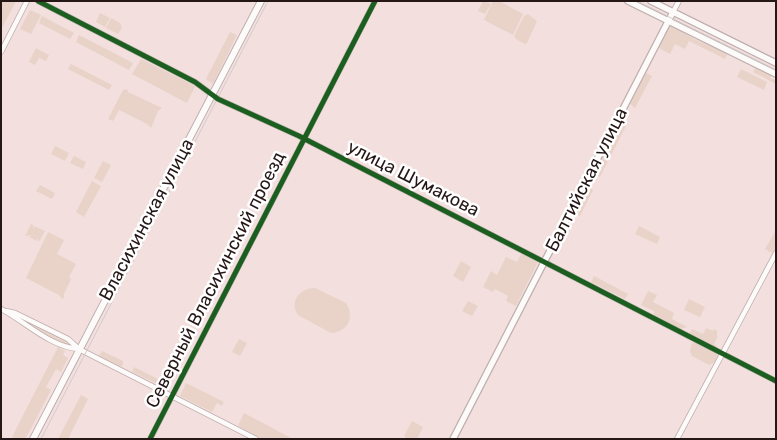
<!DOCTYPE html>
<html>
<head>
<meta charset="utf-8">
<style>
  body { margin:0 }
  #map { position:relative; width:777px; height:440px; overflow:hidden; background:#f2dfde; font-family:Rubik,sans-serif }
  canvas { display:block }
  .frame { position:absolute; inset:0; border:2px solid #261717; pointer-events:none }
</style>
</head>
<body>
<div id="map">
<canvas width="777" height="440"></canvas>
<div class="frame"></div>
</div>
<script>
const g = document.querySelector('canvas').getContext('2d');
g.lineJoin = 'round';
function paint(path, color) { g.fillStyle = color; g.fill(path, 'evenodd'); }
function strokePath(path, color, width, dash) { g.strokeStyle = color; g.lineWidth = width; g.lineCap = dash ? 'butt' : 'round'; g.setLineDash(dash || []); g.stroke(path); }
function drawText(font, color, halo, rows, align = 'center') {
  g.font = font + ' Rubik,sans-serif'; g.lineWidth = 5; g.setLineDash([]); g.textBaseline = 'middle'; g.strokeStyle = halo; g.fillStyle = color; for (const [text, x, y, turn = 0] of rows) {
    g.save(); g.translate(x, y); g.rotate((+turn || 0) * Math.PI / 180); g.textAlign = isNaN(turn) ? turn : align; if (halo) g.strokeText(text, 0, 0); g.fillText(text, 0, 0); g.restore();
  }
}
const green = new Path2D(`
  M1,1h15l-15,29z
  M483,1l8,3 -6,10 -7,-3z
  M493,1h6l24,13 -10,21 -29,-15z
  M30,10l11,5 -10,19 -11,-5z
  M100,13l10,5 -5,9 -9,-5z
  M528,14l9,7 -10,22 -2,1 -9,-5 -2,-3 10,-20z
  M42,16l32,17 -4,6 -31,-16z
  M111,18l9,5 2,5 -4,6 -12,-6z
  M674,26c8,4 13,9 20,13 11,5 23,8 34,14l-3,6 -36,-18 -4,8 -10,-5 -5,10 -11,-6 10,-21z
  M230,32l7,3 -24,49 -7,-5z
  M79,35l54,28 -4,7 -53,-28z
  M36,48l13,7 -3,6 -7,-3 -4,7 -6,-3z
  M141,59l52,26 2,2 -8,16 -55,-29z
  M71,64l41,21 -3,5 -41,-21z
  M756,67l16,7 -2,4 6,2v4l-23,-12z
  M741,69l26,13 -3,8 -27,-13z
  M646,73l6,3 -17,32 -5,-4z
  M127,89l1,3 34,16 -4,3 -7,17 -4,-4 -28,-14 -6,11 -5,-2 15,-29z
  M621,121l6,3 -27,53 -6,-4z
  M55,146l14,7 -4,8 -14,-7z
  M74,156l12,6 -3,7 -13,-6z
  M103,161l8,4 -9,17 -8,-4z
  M92,181l9,5 -17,31 -8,-5z
  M40,185l15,8 -3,6 -16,-8z
  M590,187l3,3 -13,26 -6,-3 13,-25z
  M31,224l2,1 1,6v-5l11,5 -6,11 -2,-5v4l-8,-4 3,-2 -7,1z
  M639,226l21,11 -3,7 -22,-10z
  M776,230v17l-4,6 -7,-4z
  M48,232l16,8 -7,14 19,10 -7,13 2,2 -7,15v4l-2,1 -3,-4 -33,-17z
  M521,254l17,8 -22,44 -10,-5 2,-5 -13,-7 -2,3 -10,-5 8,-16 6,4 9,-18 11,5z
  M461,261l10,6 -8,15 -10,-6z
  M594,276l34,18 -3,5 -34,-17z
  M315,288l31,15c9,14 2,29 -15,30l-33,-18c-9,-14 2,-27 17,-27z
  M648,291l9,4 -4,7 21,11 -2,6 15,8 -7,2 -26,-14v-4l-13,-6z
  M689,299l16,8 -5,10 -16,-7z
  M468,301l10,5 -6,10 -10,-5z
  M34,324l35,18 -2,3 -35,-18z
  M706,328l7,3 1,-2 3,2v7l-3,6 3,2 -1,2 -27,-14 3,-5 11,5z
  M239,339l8,4 -7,13 -8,-4z
  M692,343h3l20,10 3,3 -3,6 -6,3 -17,-9 -2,-5z
  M58,347l7,4 -2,4 5,3 -7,14 -5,-3 -10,18 5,3 -25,48 -10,1 -4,-2z
  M102,351l21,10v4l-2,2 -22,-11z
  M134,367l36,18 -2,4 -36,-17z
  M186,383l38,19 -2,4 -5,-3 -5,9 -32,-16z
  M81,395l7,4 -20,40h-10z
  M244,413l49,26h-31l-24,-13z
  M412,421l11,6 -6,12h-9l-4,-3z`);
const minor = new Path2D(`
  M38,1l157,81 23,17 81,37 477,245
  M673,12l6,-11
  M1,52l26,-51
  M1,309c25,13 49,38 78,40
  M6,311l9,2 53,26 11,10 177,90
  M150,439l225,-438
  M677,439l99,-186`);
const major = new Path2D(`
  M628,1l148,73
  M651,1l125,62
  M453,439l220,-427`);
const highway = new Path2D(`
  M33,439l228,-438`);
const tram = new Path2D(`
  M637,1l139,69
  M41,439l227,-438`);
const cycleway = new Path2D(`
  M38,1l157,81 23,17 81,37 477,245
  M150,439l225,-438`);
const streetNames = [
  ["улица Шумакова",413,179,27],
  ["Балтийская улица",587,180,-63],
  ["Власихинская улица",147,220,-62],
  ["Северный Власихинский проезд",216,280,-63]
];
paint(green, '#e9d3c8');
strokePath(minor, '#beaead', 6);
strokePath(major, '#beaead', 8);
strokePath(highway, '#beaead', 8);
strokePath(minor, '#fdfafa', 4.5);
strokePath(major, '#fdfafa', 5.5);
strokePath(highway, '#fdfafa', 6);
strokePath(tram, '#d1cbca', 1);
strokePath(cycleway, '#1b5e20', 5);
drawText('18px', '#261717', '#fff', streetNames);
</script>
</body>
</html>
